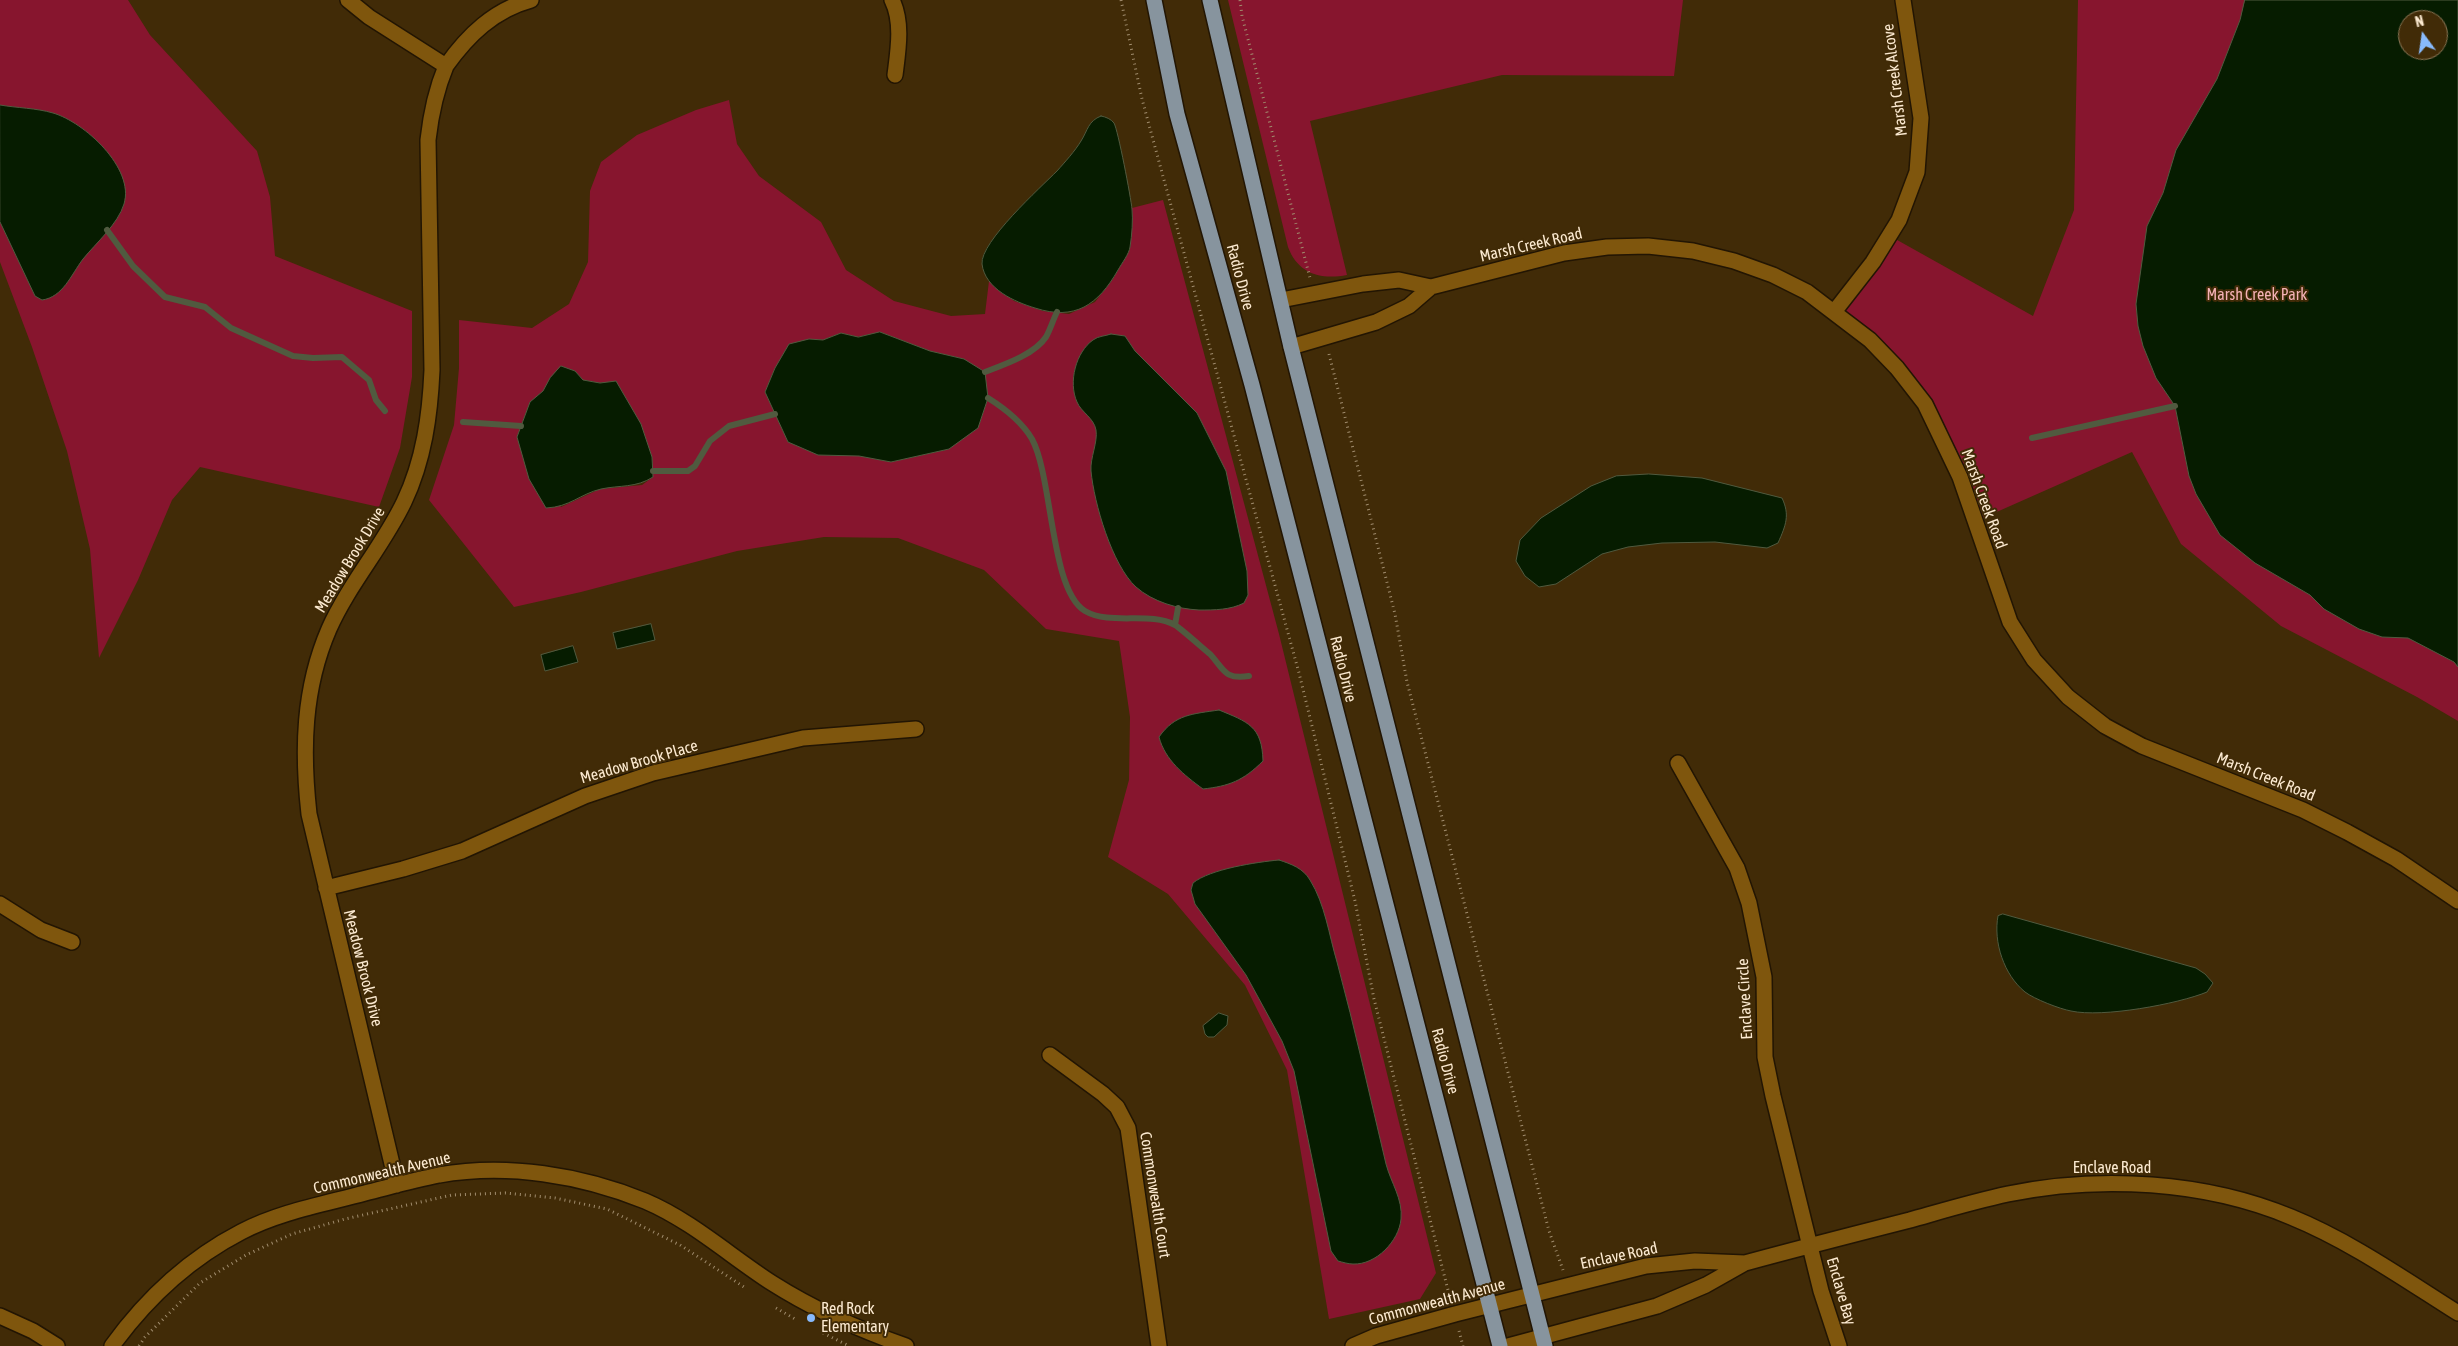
<!DOCTYPE html>
<html>
<head>
<meta charset="utf-8">
<style>
  body { margin:0 }
  #map { position:relative; width:2458px; height:1346px; overflow:hidden; background:#412b07; font-family:"Asap Condensed",sans-serif }
  canvas { display:block }
  .north { position:absolute; left:2398px; top:10px; width:50px; height:50px; box-sizing:border-box; background:#412b07; border:1px solid #8c7758; border-radius:50%; rotate:346deg; font-size:14px; font-weight:700; line-height:20px; text-align:center; color:#fcead1 }
  .north::after { content:''; display:block; margin:auto; width:18px; height:22px; background:#88bafc; clip-path:polygon(50% 0,100% 100%,50% 72%,0 100%) }
</style>
</head>
<body>
<div id="map">
<canvas width="2458" height="1346"></canvas>
<div class="north">N</div>
</div>
<script>
const g = document.querySelector('canvas').getContext('2d');
g.lineJoin = 'round';
function paint(path, color) { g.fillStyle = color; g.fill(path, 'evenodd'); }
function strokePath(path, color, width, dash) { g.strokeStyle = color; g.lineWidth = width; g.lineCap = dash ? 'butt' : 'round'; g.setLineDash(dash || []); g.stroke(path); }
function drawText(font, color, halo, rows, align = 'center') {
  g.font = font + ' "Asap Condensed",sans-serif'; g.lineWidth = 4; g.setLineDash([]); g.textBaseline = 'middle'; g.strokeStyle = halo; g.fillStyle = color; for (const [text, x, y, turn = 0] of rows) {
    g.save(); g.translate(x, y); g.rotate((+turn || 0) * Math.PI / 180); g.textAlign = isNaN(turn) ? turn : align; if (halo) g.strokeText(text, 0, 0); g.fillText(text, 0, 0); g.restore();
  }
}
const green = new Path2D(`
  M0,0h128l22,35 107,116 13,46 5,59 137,55v66l-12,71 -21,59 -179,-40 -28,33 -34,80 -39,78 -9,-109 -23,-98 -35,-104 -32,-85z
  M1228,0h455l-9,76 -172,-1 -192,46 37,154c-26,5 -49,-1 -59,-28z
  M2078,0h380v721l-41,-24 -136,-71 -100,-82 -49,-92 -158,70 -49,-118 -91,-92 56,-76 143,80 41,-106zM2408,20h30v30h-30z
  M729,100l8,44 22,32 62,46 25,48 48,31 57,15 34,-2 4,-33 25,20 29,10 26,3 26,-12 18,-23 17,-31 2,-40 31,-8 116,434 157,639 -16,26 -91,20 -42,-249 -42,-85 -77,-91 -60,-37 21,-77 1,-63 -11,-76 -73,-12 -62,-59 -86,-32 -74,-1 -87,14 -156,41 -67,15 -85,-107 25,-75 5,-57v-48l73,8 37,-24 19,-42 2,-71 11,-29 36,-27 59,-25zM880,332l50,19 34,8 -15,90 -58,13 -103,-20 -23,-50 10,-24 34,-29 14,1 18,-7 17,4zM575,371l8,9 17,3 16,-2 36,76 1,20 -11,8 -42,4 -39,18 -44,-70 13,-35z`);
const water = new Path2D(`
  M2245,0h213v667l-4,-5 -46,-24 -26,-1 -23,-8 -35,-20 -14,-14 -55,-32 -35,-28 -24,-41 -7,-18 -14,-70 -19,-28 -13,-32 -5,-20 -2,-22 11,-78 16,-33 13,-43 41,-71 23,-59zM2408,20h30v30h-30z
  M0,105c17,3 36,3 53,8 31,9 82,55 71,91 -6,20 -28,39 -41,55 -12,16 -20,38 -41,41l-7,-4 -35,-74z
  M1101,116c5,1 10,3 13,7 4,7 17,75 18,86 1,11 0,26 -2,38 -1,7 -8,16 -12,23 -20,35 -43,51 -83,38 -20,-6 -50,-19 -53,-44 -2,-22 59,-77 75,-93 8,-9 18,-20 24,-30 7,-11 7,-20 20,-25z
  M880,332l50,19 34,8 21,13 3,26 -10,30 -29,21 -58,13 -32,-6 -41,-1 -30,-13 -23,-50 10,-24 14,-24 20,-5 14,1 18,-7 17,4z
  M1111,334l14,2 10,15 62,62 29,58 21,100 1,24 -4,8c-14,7 -29,7 -45,7 -21,-1 -46,-8 -63,-23 -24,-22 -42,-84 -45,-116 -1,-13 7,-29 5,-41 -2,-12 -15,-18 -19,-28 -9,-20 -1,-50 16,-62 5,-4 13,-4 18,-6z
  M561,366l14,5 8,9 17,3 16,-2 25,43 11,33 1,20c-17,11 -33,8 -52,12 -21,5 -31,18 -55,19l-17,-29 -12,-42 13,-35 13,-11 7,-13z
  M1649,474l53,4 80,20c8,17 4,27 -4,45l-11,5 -52,-6 -53,1 -34,4 -26,7 -46,30 -17,3 -14,-11 -9,-15 4,-21 21,-22 50,-32 25,-10z
  M651,624l4,16 -38,9 -4,-16z
  M573,646l5,16 -33,9 -4,-16z
  M1219,710c29,12 43,16 44,51 -20,20 -34,25 -60,28 -19,-14 -38,-29 -44,-52 16,-23 34,-23 60,-27z
  M1279,860c12,4 24,8 31,20 15,24 19,55 27,82 18,67 33,135 49,202 5,19 17,35 15,55 -2,22 -25,46 -48,45 -5,0 -11,-2 -15,-3l-7,-10 -37,-180 -12,-30 -36,-66 -51,-71 -4,-14 2,-7c17,-14 64,-21 86,-23z
  M2003,914l193,54 9,6 8,9 -6,9c-29,12 -105,26 -136,19 -11,-2 -37,-12 -46,-19 -21,-17 -32,-50 -27,-76z
  M1219,1013l9,3 -1,9 -13,12h-6l-3,-3 -2,-8z`);
const stream = new Path2D(`
  M107,230l26,36 32,31 40,10 26,21 62,28 20,2 29,-1 27,23 7,20 9,11
  M985,372c18,-7 49,-17 61,-35 4,-7 7,-17 11,-25
  M988,398c16,10 34,24 44,41 21,39 18,151 53,172 26,15 64,0 90,14 4,2 30,25 35,29 14,15 14,26 39,22
  M463,422l58,4
  M2032,438l143,-32
  M653,471h35l7,-5 15,-25 19,-15 46,-12
  M1175,625l3,-17`);
const path = new Path2D(`
  M1121,0l21,99 19,70 138,504 56,228 19,98 76,299
  M1240,0l2,16 68,262
  M1329,354l66,260 12,68 142,549 14,39
  M776,1308l19,11
  M1459,1331l4,15
  M823,1333l26,13
  M139,1346l6,-9 55,-54 46,-28 46,-21 53,-15 107,-24 53,-2 50,5 52,11 73,36 64,42`);
const minor = new Path2D(`
  M348,0l21,17 77,49c-10,24 -15,47 -18,74l4,230c-2,45 -8,90 -28,132 -21,44 -55,82 -75,127 -26,60 -27,122 -20,185l88,371
  M892,0c11,22 6,51 3,75
  M446,66c22,-31 48,-56 85,-66
  M1281,300l82,-16 36,-4 32,7
  M1834,312l39,-50 26,-42 18,-48 4,-54 -18,-118
  M1291,347l85,-25 33,-16 22,-19 133,-34 43,-6 41,-1 45,5 41,10 39,14 34,17 63,48 27,28 28,36 35,73 50,145 24,38 34,37 37,29 37,20 161,64 44,22 49,27 62,42
  M1678,763l59,105 12,35 15,74 1,80 8,39 48,195 18,55
  M326,888l77,-19 59,-18 123,-55 68,-23 150,-35 113,-9
  M0,904l41,26 31,12
  M1050,1055l53,39 14,13 11,21 31,218
  M0,1316l33,15 24,15
  M112,1346c34,-47 77,-87 129,-114 38,-20 83,-28 124,-39 24,-6 49,-13 74,-18 68,-12 142,0 206,26 47,20 85,55 127,82 41,26 88,47 134,63
  M1353,1346l23,-10 79,-22 191,-48 49,-5 50,2
  M1508,1346l149,-40 49,-21 39,-22c55,-15 110,-29 165,-43 32,-9 65,-19 98,-26 91,-19 197,-13 283,23 59,24 113,62 167,96`);
const major = new Path2D(`
  M1154,0l23,114 75,271 248,961
  M1210,0l81,347 254,999`);
const markers = [
  [811,1318,5,"#88bafc"]
];
const streetNames = [
  ["Marsh Creek Alcove",1895,80,-97],
  ["Marsh Creek Road",1531,245,-13],
  ["Radio Drive",1240,277,75],
  ["Marsh Creek Road",1984,499,70],
  ["Meadow Brook Drive",350,560,-59],
  ["Radio Drive",1343,669,76],
  ["Meadow Brook Place",639,762,-16],
  ["Marsh Creek Road",2266,777,22],
  ["Meadow Brook Drive",363,968,76],
  ["Enclave Circle",1745,999,-93],
  ["Radio Drive",1445,1061,75],
  ["Enclave Road",2112,1168],
  ["Commonwealth Avenue",382,1173,-13],
  ["Commonwealth Court",1155,1195,81],
  ["Enclave Road",1619,1256,-12],
  ["Enclave Bay",1841,1291,74],
  ["Commonwealth Avenue",1437,1302,-15]
];
const parkNames = [
  ["Marsh Creek Park",2257,295]
];
const poiNames = [
  ["Red Rock",821,1309],
  ["Elementary",821,1327]
];
paint(green, '#87152e');
paint(water, '#061c00');
strokePath(water, '#505a3f', 1);
strokePath(stream, '#505a3f', 6);
strokePath(minor, '#221503', 18);
strokePath(major, '#221503', 18);
strokePath(path, '#a18d6e', 3, [1, 4]);
strokePath(minor, '#7f560d', 15);
strokePath(major, '#87949e', 15);
for (const [x, y, r, color] of markers) { const dot = new Path2D(); dot.arc(x, y, r, 0, 2 * Math.PI); g.fillStyle = color; g.fill(dot); strokePath(dot, '#412b07', 2); }
drawText('16px', '#fcead1', '#412b07', streetNames);
drawText('16px', '#f5b2b6', '#412b07', parkNames);
drawText('16px', '#fcead1', '#412b07', poiNames, 'left');
</script>
</body>
</html>
